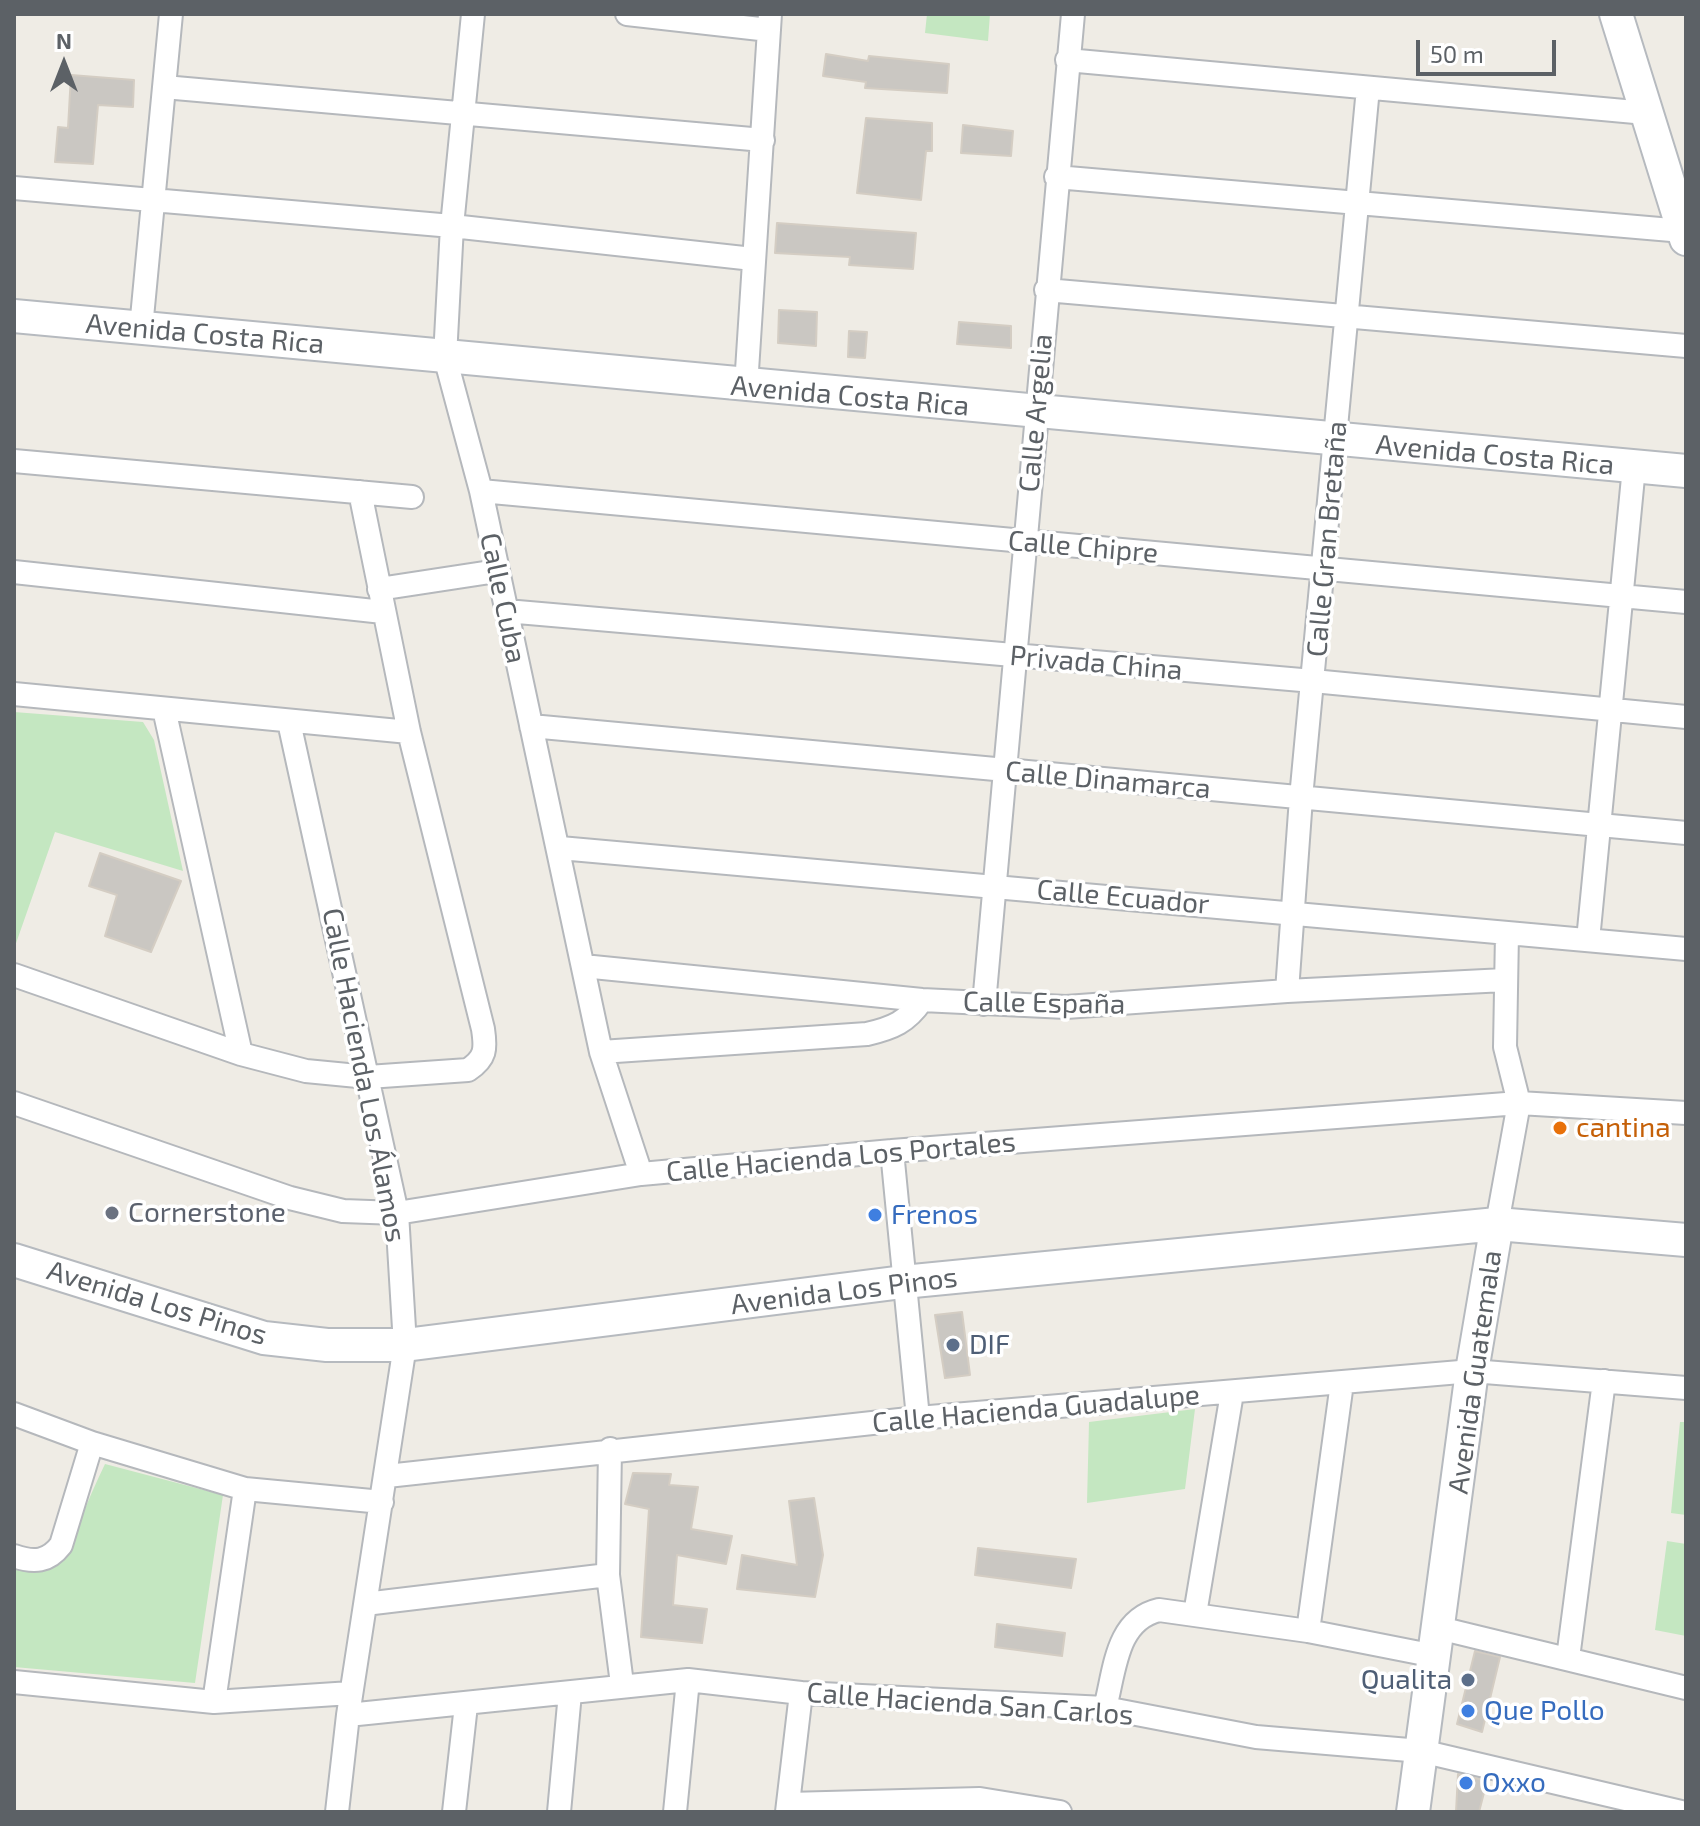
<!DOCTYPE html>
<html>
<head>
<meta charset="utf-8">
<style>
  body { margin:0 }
  #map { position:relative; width:1700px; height:1826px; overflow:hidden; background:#efece5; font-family:"Exo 2",sans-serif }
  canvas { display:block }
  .frame { position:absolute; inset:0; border:16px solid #5c6166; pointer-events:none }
  .north { position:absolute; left:24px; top:24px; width:80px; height:80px; -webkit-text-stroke:6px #fff; paint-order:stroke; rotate:0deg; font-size:22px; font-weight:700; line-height:32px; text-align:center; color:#5c6166 }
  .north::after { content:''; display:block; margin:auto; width:28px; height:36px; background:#5c6166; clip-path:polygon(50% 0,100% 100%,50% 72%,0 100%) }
  .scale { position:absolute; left:1416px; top:40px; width:140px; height:36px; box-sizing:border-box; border:4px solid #5c6166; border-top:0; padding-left:10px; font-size:24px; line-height:28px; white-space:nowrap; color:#5c6166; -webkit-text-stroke:6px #fff; paint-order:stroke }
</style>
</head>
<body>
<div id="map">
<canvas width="1700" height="1826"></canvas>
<div class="frame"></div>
<div class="north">N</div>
<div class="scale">50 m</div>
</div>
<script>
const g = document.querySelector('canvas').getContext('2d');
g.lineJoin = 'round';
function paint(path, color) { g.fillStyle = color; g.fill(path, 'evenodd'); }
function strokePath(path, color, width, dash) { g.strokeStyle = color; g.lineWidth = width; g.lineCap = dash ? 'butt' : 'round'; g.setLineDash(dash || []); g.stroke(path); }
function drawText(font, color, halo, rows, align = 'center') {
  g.font = font + ' "Exo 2",sans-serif'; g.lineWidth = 7; g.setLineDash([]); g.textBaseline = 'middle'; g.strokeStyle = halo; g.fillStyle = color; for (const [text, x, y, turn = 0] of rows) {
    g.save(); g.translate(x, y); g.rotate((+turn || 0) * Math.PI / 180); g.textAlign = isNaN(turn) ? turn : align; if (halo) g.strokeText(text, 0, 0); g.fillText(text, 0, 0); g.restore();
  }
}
const green = new Path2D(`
  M927,14h63l-2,27 -63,-8z
  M14,712l129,10 11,18 29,131 -128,-39 -41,117z
  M1195,1409l-10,80 -98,14 2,-81z
  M1680,1422h6v93l-15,-2z
  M105,1464l118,31 -28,188 -181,-16v-101c44,14 52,-9 66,-44 7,-20 16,-39 25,-58z
  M1667,1541l19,3v92l-31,-6z`);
const building = new Path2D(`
  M826,54l42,7 1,-5 80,8 -2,29 -82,-5 1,-6 -43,-6z
  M71,75l63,5 -1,27 -35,-2 -5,59 -38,-2 3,-35 10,1z
  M866,118l66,5v28h-6l-5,49 -64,-7z
  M963,125l50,6 -2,25 -50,-3z
  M777,223l139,10 -3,36 -64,-4 1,-8 -75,-4z
  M779,310l38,2 -1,34 -38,-3z
  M959,322l52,4v22l-54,-4z
  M849,331l18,1 -2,26 -17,-1z
  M100,853l81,28 -30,71 -46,-16 12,-41 -28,-9z
  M962,1312l8,63 -25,3 -10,-63z
  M633,1473l38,1 -2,11 29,2 -7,42 41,7 -6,28 -49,-9 -4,50 34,4 -5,34 -61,-6 8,-128 -24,-5z
  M814,1498l9,57 -8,42 -78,-8 5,-34 55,10 -8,-64z
  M978,1548l98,11 -5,29 -96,-13z
  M997,1624l68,9 -3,23 -67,-9z
  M1475,1651l25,6 -18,75 -25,-8z
  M1458,1774l29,7 -8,31h-23z`);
const street = new Path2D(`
  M473,14l-21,212 -7,131 36,134 120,561 40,122
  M627,14l142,16
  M1067,60l579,53
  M164,87l599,53
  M1056,177l627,54
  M14,188l438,38 301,33
  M1046,290l640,56
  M141,328l30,-314
  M746,386l24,-372
  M14,461l398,36
  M481,491l1205,111
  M14,572l369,40
  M379,589l118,-18
  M506,611l807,70 373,36
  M14,694l395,38
  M164,709l77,345
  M289,722l108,491 8,132 -57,370 -11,97
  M531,726l1155,107
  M560,848l1126,101
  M1588,940l46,-473
  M583,966l339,34 144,7 221,-16 218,-11
  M14,975l227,79 65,17 62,6 100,-7c18,-12 18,-21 15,-41l-74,-297 -49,-240
  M1287,991l14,-193 67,-710
  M984,1004l89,-990
  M601,1052l266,-18c26,-6 40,-12 55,-34
  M14,1103l276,95 53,13 54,2 244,-39 251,-23 627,-48 167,10
  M892,1151l26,267
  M1497,1224l22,-121 -14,-56 2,-114
  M14,1414l78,29 153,46 137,13
  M610,1449l-2,126 14,109
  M387,1476l531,-58 554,-47 214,17
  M14,1556c20,7 34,6 47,-11l31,-102
  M365,1604l243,-29
  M1195,1614l37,-221
  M1439,1628l247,60
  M1308,1631l34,-248
  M1568,1658l36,-277
  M14,1682l200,20 137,-9
  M214,1702l31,-213
  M1105,1708c10,-38 11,-88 54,-98l149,21 127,25
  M348,1715l340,-35 113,13 304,15 151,29 165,14 260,61
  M788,1804l192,-5 80,13
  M454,1812l12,-107
  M559,1812l11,-119
  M675,1812l13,-132
  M787,1812l14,-119`);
const secondary = new Path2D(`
  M1616,14l70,225
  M14,316l1672,155
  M14,1260l250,78 63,7h78l498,-63 594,-58 189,16
  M1413,1812l59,-441 25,-147`);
const markers = [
  [1560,1128,8,"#e8710a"],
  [112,1213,8,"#6b7280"],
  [875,1215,8,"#3f7fe0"],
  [953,1345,8,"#5c6f8a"],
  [1468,1680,8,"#5c6f8a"],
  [1468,1711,8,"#3f7fe0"],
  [1466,1783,8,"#3f7fe0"]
];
const streetNames = [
  ["Avenida Costa Rica",205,334,5],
  ["Avenida Costa Rica",850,396,5],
  ["Calle Argelia",1036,413,-85],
  ["Avenida Costa Rica",1495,455,5],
  ["Calle Gran Bretaña",1327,539,-85],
  ["Calle Chipre",1083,547,5],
  ["Calle Cuba",503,598,78],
  ["Privada China",1096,663,5],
  ["Calle Dinamarca",1108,780,5],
  ["Calle Ecuador",1123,897,5],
  ["Calle España",1044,1003,1],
  ["Calle Hacienda Los Álamos",364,1075,79],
  ["Calle Hacienda Los Portales",841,1157,-5],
  ["Avenida Los Pinos",844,1291,-7],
  ["Avenida Los Pinos",157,1303,17],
  ["Avenida Guatemala",1475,1372,-82],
  ["Calle Hacienda Guadalupe",1036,1409,-5],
  ["Calle Hacienda San Carlos",970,1704,4]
];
const foodNames = [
  ["cantina",1576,1128]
];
const worshipNames = [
  ["Cornerstone",128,1213]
];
const shopNames = [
  ["Frenos",891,1215],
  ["Que Pollo",1484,1711],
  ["Oxxo",1482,1783]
];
const serviceNames = [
  ["DIF",969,1345],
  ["Qualita",1452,1680,"right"]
];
paint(green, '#c4e7c1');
paint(building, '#cac7c2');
strokePath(building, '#d4cdc3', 2);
strokePath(street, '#b5b8bc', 26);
strokePath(secondary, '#b6babf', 36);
strokePath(street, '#fff', 22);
strokePath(secondary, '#fff', 32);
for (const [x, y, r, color] of markers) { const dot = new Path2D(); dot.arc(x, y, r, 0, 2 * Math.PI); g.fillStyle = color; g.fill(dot); strokePath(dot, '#fff', 3); }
drawText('28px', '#5c6166', '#fff', streetNames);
drawText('28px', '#c56008', '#fff', foodNames, 'left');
drawText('28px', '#5b616d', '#fff', worshipNames, 'left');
drawText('28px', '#366cbe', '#fff', shopNames, 'left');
drawText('28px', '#4e5e75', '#fff', serviceNames, 'left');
</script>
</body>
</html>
